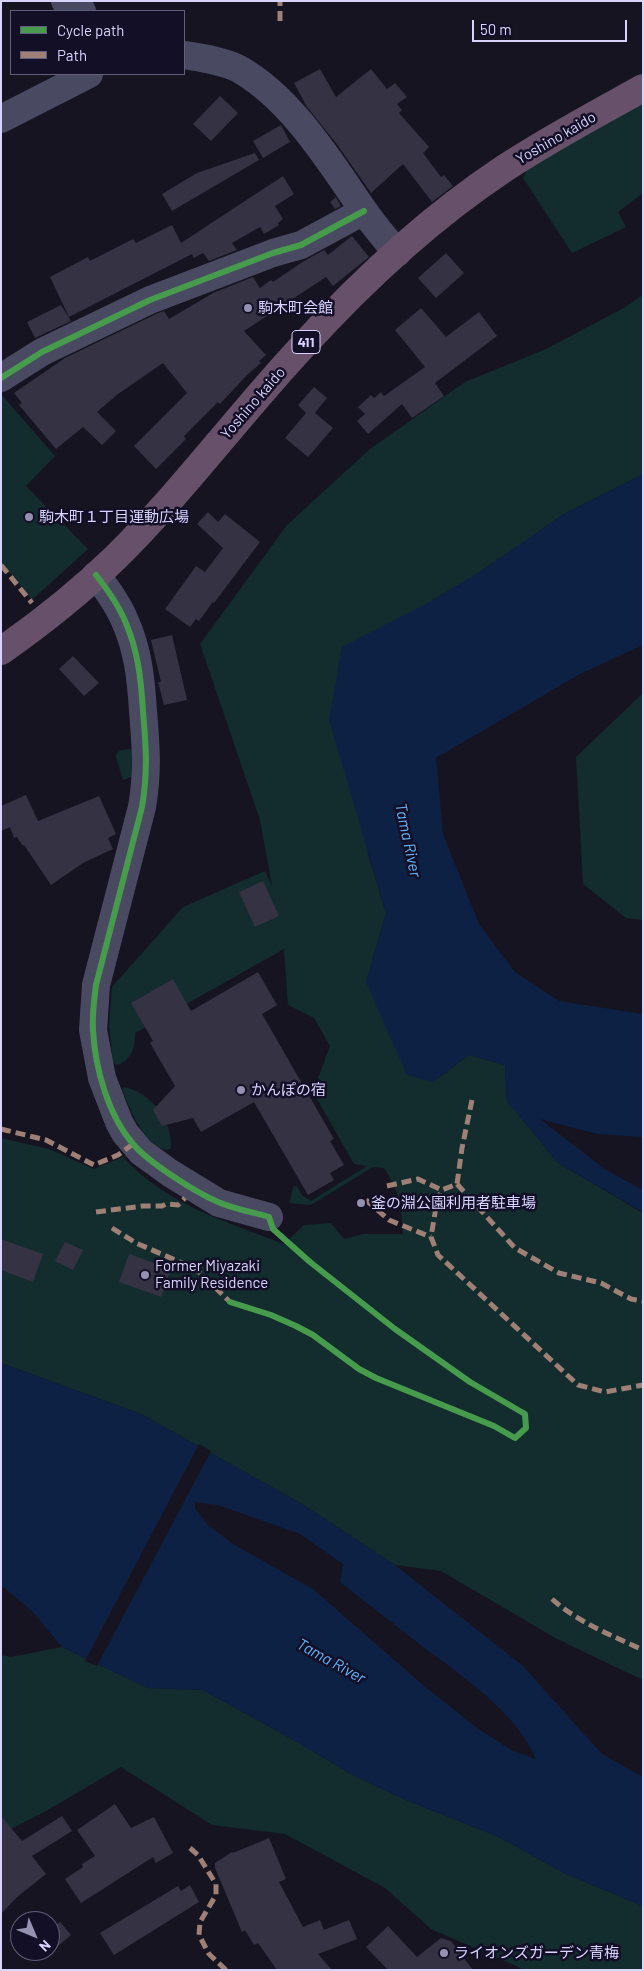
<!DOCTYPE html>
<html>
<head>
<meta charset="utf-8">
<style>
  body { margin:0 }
  #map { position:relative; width:644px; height:1971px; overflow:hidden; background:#161421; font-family:Barlow,sans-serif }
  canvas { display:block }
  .frame { position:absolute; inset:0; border:2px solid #d9d4ff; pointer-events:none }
  .legend { position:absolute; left:10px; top:10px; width:175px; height:65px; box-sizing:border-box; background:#130f26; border:1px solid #625e7d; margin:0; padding:6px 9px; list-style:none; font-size:15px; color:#d9d4ff }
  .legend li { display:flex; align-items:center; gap:10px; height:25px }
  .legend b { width:25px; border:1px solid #625e7d }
  .north { position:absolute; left:10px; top:1911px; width:50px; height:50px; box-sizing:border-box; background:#130f26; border:1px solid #625e7d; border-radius:50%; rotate:135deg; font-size:14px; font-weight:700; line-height:20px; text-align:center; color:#d9d4ff }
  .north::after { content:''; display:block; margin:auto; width:18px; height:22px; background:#9591b1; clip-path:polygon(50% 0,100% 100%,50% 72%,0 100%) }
  .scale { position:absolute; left:472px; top:20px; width:155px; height:22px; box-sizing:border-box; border:2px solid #d9d4ff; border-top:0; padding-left:6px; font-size:15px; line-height:18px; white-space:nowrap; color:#d9d4ff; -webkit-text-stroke:4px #130f26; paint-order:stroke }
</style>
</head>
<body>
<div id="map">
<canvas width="644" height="1971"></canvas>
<div class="frame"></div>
<ul class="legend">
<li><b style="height:6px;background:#469c4c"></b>Cycle path</li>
<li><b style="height:6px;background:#9e8076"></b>Path</li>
</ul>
<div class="north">N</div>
<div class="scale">50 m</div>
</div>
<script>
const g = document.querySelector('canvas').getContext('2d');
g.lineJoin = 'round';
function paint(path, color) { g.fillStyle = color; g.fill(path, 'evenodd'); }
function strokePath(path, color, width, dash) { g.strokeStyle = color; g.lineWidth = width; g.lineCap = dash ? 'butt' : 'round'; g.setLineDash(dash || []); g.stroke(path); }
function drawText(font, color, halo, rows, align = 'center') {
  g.font = font + ' Barlow,"Noto Sans JP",sans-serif'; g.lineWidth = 5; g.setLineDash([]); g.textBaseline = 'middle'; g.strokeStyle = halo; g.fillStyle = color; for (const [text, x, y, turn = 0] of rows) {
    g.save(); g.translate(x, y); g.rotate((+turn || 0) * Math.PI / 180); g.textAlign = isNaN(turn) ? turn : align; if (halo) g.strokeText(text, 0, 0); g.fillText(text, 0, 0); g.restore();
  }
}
const green = new Path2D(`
  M643,99v94l-25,19 8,15 -54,26 -49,-75 5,-11z
  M643,295v179l-79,40 -84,58 -52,31 -60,251 18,59 -20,69 67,100 36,-27 36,10 2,36 51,62 85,50v467l-86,-41 -116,-68 -46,-6 -93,-61 -161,-90 -140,-51v-225l48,11 45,20 29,-12c42,47 104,65 161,87l20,-19 27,-2 13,16 19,-5h40c-2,-29 -3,-41 -19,-66l-11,-1 -62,38 -22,-2 5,-18 3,2 5,8 9,6 56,-35 -13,-2 -41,-72 17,-46 -16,-28 -26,-13 -4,-56 -149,84c1,13 -4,28 -18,32l-4,-3 -4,-36 3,-39 71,-80 82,-36 7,15 -12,-66 -60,-176 87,-119 83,-76 95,-67 81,-33 74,-39z
  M1,394l54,62 -29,30 62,63 -56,51 -31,-38z
  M643,693v227l-17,-2 -43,-34 -7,-127z
  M132,749l-1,28 -8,3 -7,-23 1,-4 4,-3z
  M124,1087c27,5 49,34 47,61l-4,2c-22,-2 -38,-43 -45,-61z
  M62,1647l86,41 55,2 89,49 59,35 50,24 98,39 65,36 79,33v64h-118l-94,-41 -46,-41 -100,-54 -73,-9 -91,-58 -75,44 -45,23v-179l10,2z`);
const water = new Path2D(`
  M643,474v171l-63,29 -144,84 7,76 36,90 36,48 44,29 84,13v123l-46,-3 -57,-15 66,51 37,20v22l-85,-49 -51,-62 -2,-36 -36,-10 -36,27 -26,-7 -41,-93 20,-69 -57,-193 13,-73 86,-44 52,-31 84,-58z
  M1,1363l140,51 161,90 93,61 128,101 79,88 41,23v129l-79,-33 -65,-36 -98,-39 -50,-24 -59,-35 -89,-49 -55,-2 -86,-41 -30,-36 -31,-26zM195,1502l23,3 82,29 43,30 -3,18c26,20 52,41 78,61 41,31 98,68 118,116l-23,-8 -36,-23 -54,-43 -110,-96 -80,-45 -25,-19 -13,-17z`);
const pier = new Path2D(`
  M199,1444l12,7 -114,215 -12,-5z`);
const building = new Path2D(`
  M320,69l16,28 35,-28 16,20 8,-6 12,14 -10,7 5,6 -3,3 30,34 -6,6 18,24 3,-2 9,11 -21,16 -29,-38 -32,29 -35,-50 -29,-36 -13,-24z
  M220,96l18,17 -27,28 -18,-17z
  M281,125l9,17 -27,16 -10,-17z
  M255,153l4,7 -87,51 -10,-17 35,-21z
  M283,176l11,18 -19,12 8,13 -5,4 1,2 -15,9 -4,-7 -28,16 5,7 -28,11 -6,-8 -9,5 -2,-4 -123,63 -19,-40 38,-20 2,4 43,-22 3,4 36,-18 9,18z
  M336,197l5,9 -6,3 -5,-7z
  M352,236l17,21 -36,29 -7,-9 -82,54 22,24 -7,6 2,2 -14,12 -27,29 -2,-2 -34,34 2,3 -30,30 -22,-23 53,-53 -24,-30 -45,31 -21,18 19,19 -14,14 -19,-18 -27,22 -37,-44 3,-2 -8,-10 51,-35 91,-44 8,-3 5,8 44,-26 40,-16 7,11 11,-8 2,2 31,-21 20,-11 4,5z
  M446,253l18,20 -28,25 -18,-20z
  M61,305l10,16 -36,17 -8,-16z
  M421,308l25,29 33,-25 18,24 -62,47 9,13 -32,22 -10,-14 -34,30 -11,-13 8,-7 -7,-7 13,-12 3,3 7,-6 3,4 41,-29 -30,-37z
  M314,387l13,11 -12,15 18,15 -25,29 -23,-19 21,-25 -8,-8z
  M208,512l10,10 7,-8 35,28 -46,61 -1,-1 -14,19 -3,-2 -6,8 -25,-18 31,-43 9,6 18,-24 -26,-24z
  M172,635l15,65 -23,5 -6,-23h3l-10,-42z
  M73,656l26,27 -15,13 -25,-27z
  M26,795l12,26 61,-25 17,38 -8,4 5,11 -30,14 -32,22 -27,-40 -1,1 -6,-9 -3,1 -4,-11 -9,4v-25z
  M263,881l16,35 -24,11 -16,-35z
  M258,972l19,33 -15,9 72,125 -4,2 14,24 -14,8 4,7 -26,15 -54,-93 -53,30 -8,-14 -31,8 -9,-16 22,-24 -25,-43 3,-2 -22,-38 42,-24 18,32z
  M1,1239l42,15 -10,28 -32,-12z
  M65,1242l18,8 -10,20 -18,-9z
  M129,1254l42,15 -10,28 -42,-15z
  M115,1804l16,24 23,-11 19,36 -17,10 -3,-6 -72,46 -16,-24 18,-12 -1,-3 13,-8 -18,-26z
  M1,1816l21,25 40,-25 10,15 -40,25 14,18 -29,23 -16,17z
  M269,1838l17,41 -7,3 24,45 17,-7 4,10 25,-10 8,19 -39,15 14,16h-55l-19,-27 -4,2 -9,-15 -3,2 -27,-64v-5l17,-11 1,1z
  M190,1885l9,17 -85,53 -14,-22 78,-47 3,5z
  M60,1922l11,13 -21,18v-23z
  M388,1926l29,31 24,-19 10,3 22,29h-85l-22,-23z`);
const minor = new Path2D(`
  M65,1l17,10
  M184,55c15,2 41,7 55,14 53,30 91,93 125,142 10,15 22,28 33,42
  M1,119l88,-45
  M1,378l41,-26 108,-52 123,-47 28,-8 63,-34
  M96,575c11,14 22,29 29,46 13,29 16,58 18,90 3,35 5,61 -1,96l-46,178 -3,45 9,48 17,44 6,11 16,19 29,21 49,30 50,14`);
const highway = new Path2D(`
  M1,651c40,-28 79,-59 114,-93 67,-66 122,-141 186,-210 59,-65 130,-131 204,-180 44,-29 91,-54 138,-80`);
const quiet = new Path2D(`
  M280,21v-20
  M1,565l31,38
  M472,1100l-10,48 -5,36 -15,6 -5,11 -6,36 7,18 140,130 27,7 38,-7
  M1,1129l45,11 48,25 24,-10 15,-11
  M457,1184l58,64 44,25 42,10 30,16 12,2
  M387,1186l31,-7 24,11
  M366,1200l23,20 42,17
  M96,1212l47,-6h19l4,-2 12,1 7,-7
  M112,1228l24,15 60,26 34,33
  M552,1599c27,24 59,36 91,51
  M190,1848l8,7 18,29v11l-16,27 -1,13 10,19 17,16`);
const cycleway = new Path2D(`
  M1,378l41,-26 108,-52 123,-47 28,-8 63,-34
  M96,575c11,14 22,29 29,46 13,29 16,58 18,90 3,35 5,61 -1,96l-46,178c-2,15 -4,30 -3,45 2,38 15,85 40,114 15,18 62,48 85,58 16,7 34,10 51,15l4,12 37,33 85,67 75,53 55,32 1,14 -11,10 -21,-12 -118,-48 -17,-9 -46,-34 -17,-9 -25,-11 -41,-13`);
const markers = [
  [248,308,5,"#9591b1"],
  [29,517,5,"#9591b1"],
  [241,1090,5,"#9591b1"],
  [361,1203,5,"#9591b1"],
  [145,1275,5,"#9591b1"],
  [444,1953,5,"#9591b1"]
];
const shields = [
  [306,342,28]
];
const shieldNames = [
  ["411",306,342]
];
const streetNames = [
  ["Yoshino kaido",556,138,-30],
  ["Yoshino kaido",253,403,-49]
];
const poiNames = [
  ["駒木町会館",258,308],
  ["駒木町１丁目運動広場",39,517],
  ["かんぽの宿",251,1090],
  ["釜の淵公園利用者駐車場",371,1203],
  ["Former Miyazaki",155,1266],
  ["Family Residence",155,1283],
  ["ライオンズガーデン青梅",454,1953]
];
const waterNames = [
  ["Tama River",408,840,78],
  ["Tama River",331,1661,29]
];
paint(green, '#132c2d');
paint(water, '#0d2144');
paint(pier, '#161421');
paint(building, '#343243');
strokePath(minor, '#4a4962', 28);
strokePath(highway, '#67516a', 28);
strokePath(quiet, '#9e8076', 5, [10, 5]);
strokePath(cycleway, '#469c4c', 6);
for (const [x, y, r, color] of markers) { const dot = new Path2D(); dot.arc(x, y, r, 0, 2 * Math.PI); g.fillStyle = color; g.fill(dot); strokePath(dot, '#130f26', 2); }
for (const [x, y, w] of shields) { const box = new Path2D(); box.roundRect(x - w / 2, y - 11.5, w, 23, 4); g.fillStyle = '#130f26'; g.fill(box); strokePath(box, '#d9d4ff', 1); }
drawText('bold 14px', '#d9d4ff', null, shieldNames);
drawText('15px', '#d9d4ff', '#130f26', streetNames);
drawText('15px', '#d9d4ff', '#130f26', poiNames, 'left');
drawText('italic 16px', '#62b6ff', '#130f26', waterNames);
</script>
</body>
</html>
